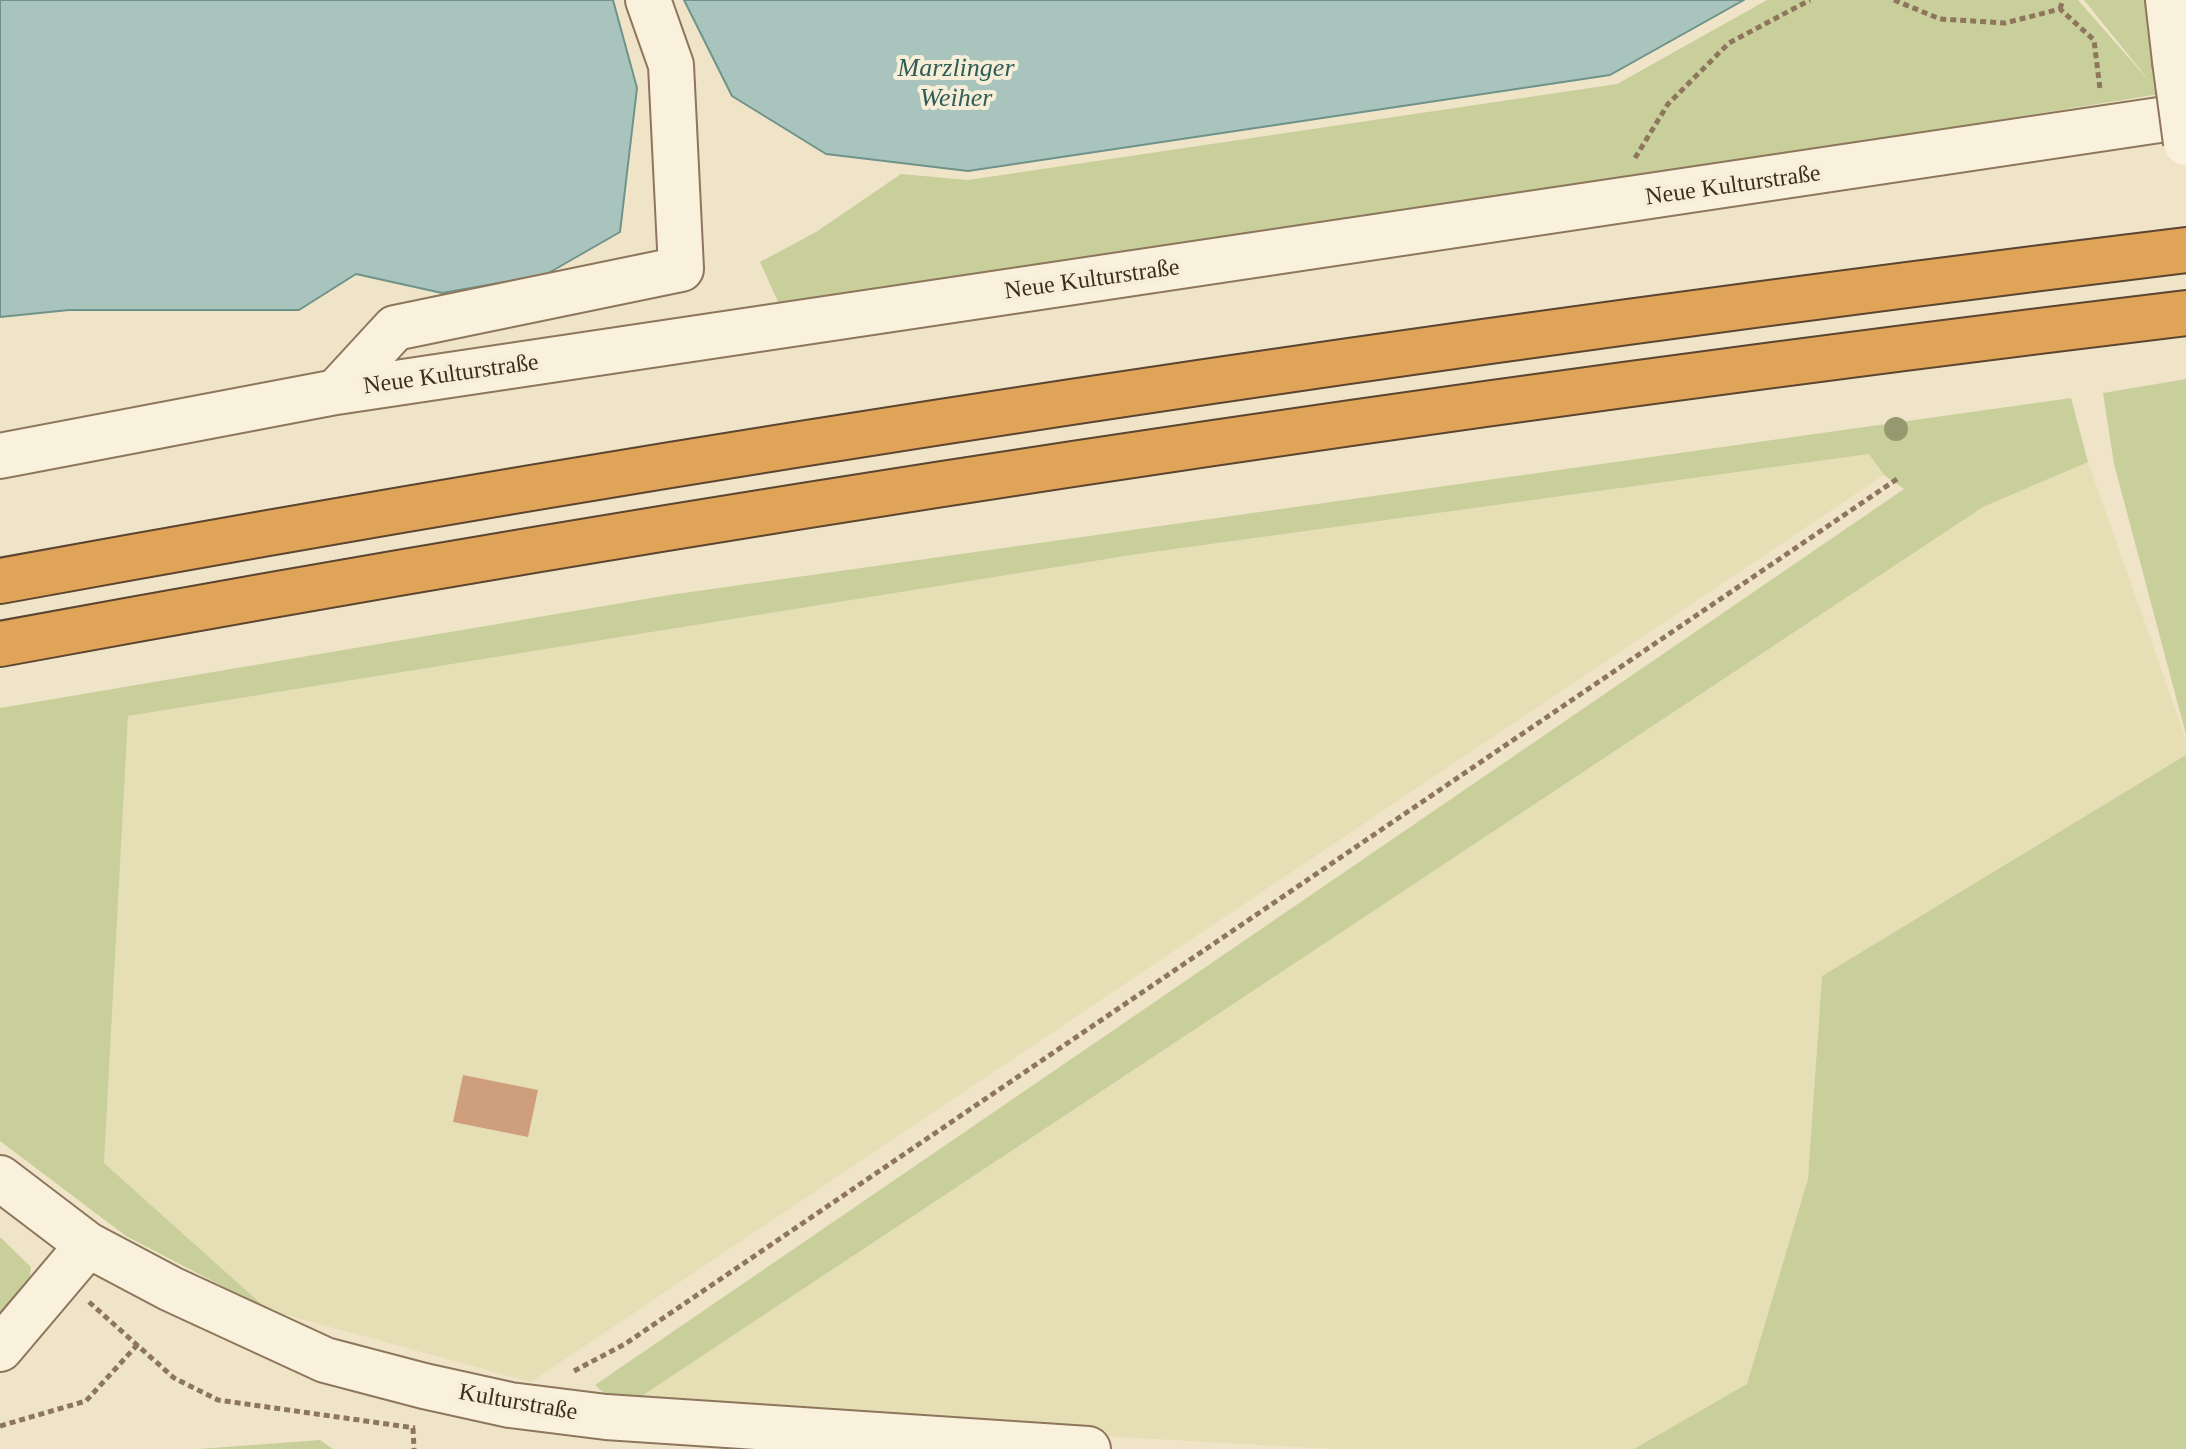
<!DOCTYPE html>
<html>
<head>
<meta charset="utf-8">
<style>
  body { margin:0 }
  canvas { display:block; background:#f0e4c8 }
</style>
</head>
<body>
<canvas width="2186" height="1449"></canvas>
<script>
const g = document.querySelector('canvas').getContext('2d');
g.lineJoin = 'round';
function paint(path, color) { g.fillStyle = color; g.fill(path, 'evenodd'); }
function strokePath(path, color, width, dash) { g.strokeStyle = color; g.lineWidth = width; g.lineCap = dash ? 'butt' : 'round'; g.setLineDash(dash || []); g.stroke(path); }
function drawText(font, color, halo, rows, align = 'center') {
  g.font = font + ' "Times New Roman",serif'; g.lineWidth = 8; g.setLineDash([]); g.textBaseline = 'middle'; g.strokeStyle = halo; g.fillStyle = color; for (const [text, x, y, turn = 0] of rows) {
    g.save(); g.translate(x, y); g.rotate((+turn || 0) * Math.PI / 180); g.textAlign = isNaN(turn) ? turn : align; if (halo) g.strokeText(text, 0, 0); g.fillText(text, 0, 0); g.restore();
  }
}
const farmland = new Path2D(`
  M1869,454l15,21 -1353,907 -263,-72 -164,-147 24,-447 1010,-162z
  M2088,462l98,277v16l-364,221 -14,203 -61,206 -113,64h-302l-710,-40 1361,-902z`);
const green = new Path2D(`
  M1767,0h311l73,83 -67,-83h62l8,87 6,7 -1376,221 -24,-53 56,-30 85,-58 67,6 649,-96z
  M2186,379v356l-72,-271 -11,-71z
  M2071,398l17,64 -105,45 -1361,902 -27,-24 1309,-896 -20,-14 -15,-21 -731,100 -1010,162 -24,447 164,147 -142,-74 -126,-95v-433l669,-113z
  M2186,755v694h-552l113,-65 61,-205 14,-203z
  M0,1237l31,30 -2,21 -29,32z
  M320,1440l13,9h-135z`);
const water = new Path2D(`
  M0,0h613l24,88 -17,144 -75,43 -103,18 -86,-19 -57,36h-230l-69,7z
  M684,0h1060l-134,75 -642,96 -142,-17 -94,-58z`);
const building = new Path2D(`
  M463,1075l75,15 -10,47 -75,-15z`);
const path = new Path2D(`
  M1894,0l46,19 65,4 55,-14 34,31 6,49
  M2060,9l3,-9
  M1635,158l33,-54 61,-61 81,-43
  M89,1302l85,76 44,22 197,28
  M574,1371l51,-27 1272,-865
  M0,1426l86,-25 52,-57
  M413,1428l1,21`);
const minor = new Path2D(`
  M2168,0l7,61
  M336,392l59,-64 286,-59 -10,-204 -23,-65
  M0,456l336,-64 1850,-276
  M0,1178l88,67 83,44 154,71 99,26 86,19 96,12 482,32
  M0,1349l88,-104`);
const highway = new Path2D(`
  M0,581c725,-133 1454,-242 2186,-331
  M0,644c725,-134 1454,-243 2186,-331`);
const minorBridge = new Path2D(`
  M2175,61l11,82`);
const trees = [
  [1896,429]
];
const streetNames = [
  ["Neue Kulturstraße",1733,186,-8],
  ["Neue Kulturstraße",1092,280,-8],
  ["Neue Kulturstraße",451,375,-8],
  ["Kulturstraße",518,1403,10]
];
const waterNames = [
  ["Marzlinger",956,69],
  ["Weiher",956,99]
];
paint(farmland, '#e6deb5');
paint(green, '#c9cf9b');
paint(water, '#a9c4bc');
strokePath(water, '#6f938a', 2);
paint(building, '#cf9f7d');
strokePath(minor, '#8d765c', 48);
strokePath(highway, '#5b4430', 48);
strokePath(path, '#8d765c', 5, [6, 4]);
strokePath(minor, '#faf1dc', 44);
strokePath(highway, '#e0a458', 44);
strokePath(minorBridge, '#8d765c', 48, []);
strokePath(minorBridge, '#faf1dc', 44);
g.fillStyle = '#96986f';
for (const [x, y] of trees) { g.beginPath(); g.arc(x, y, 12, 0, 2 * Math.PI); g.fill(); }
drawText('24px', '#3d2e20', '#f7eed8', streetNames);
drawText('italic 26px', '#2f5d5a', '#f7eed8', waterNames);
</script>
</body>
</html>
